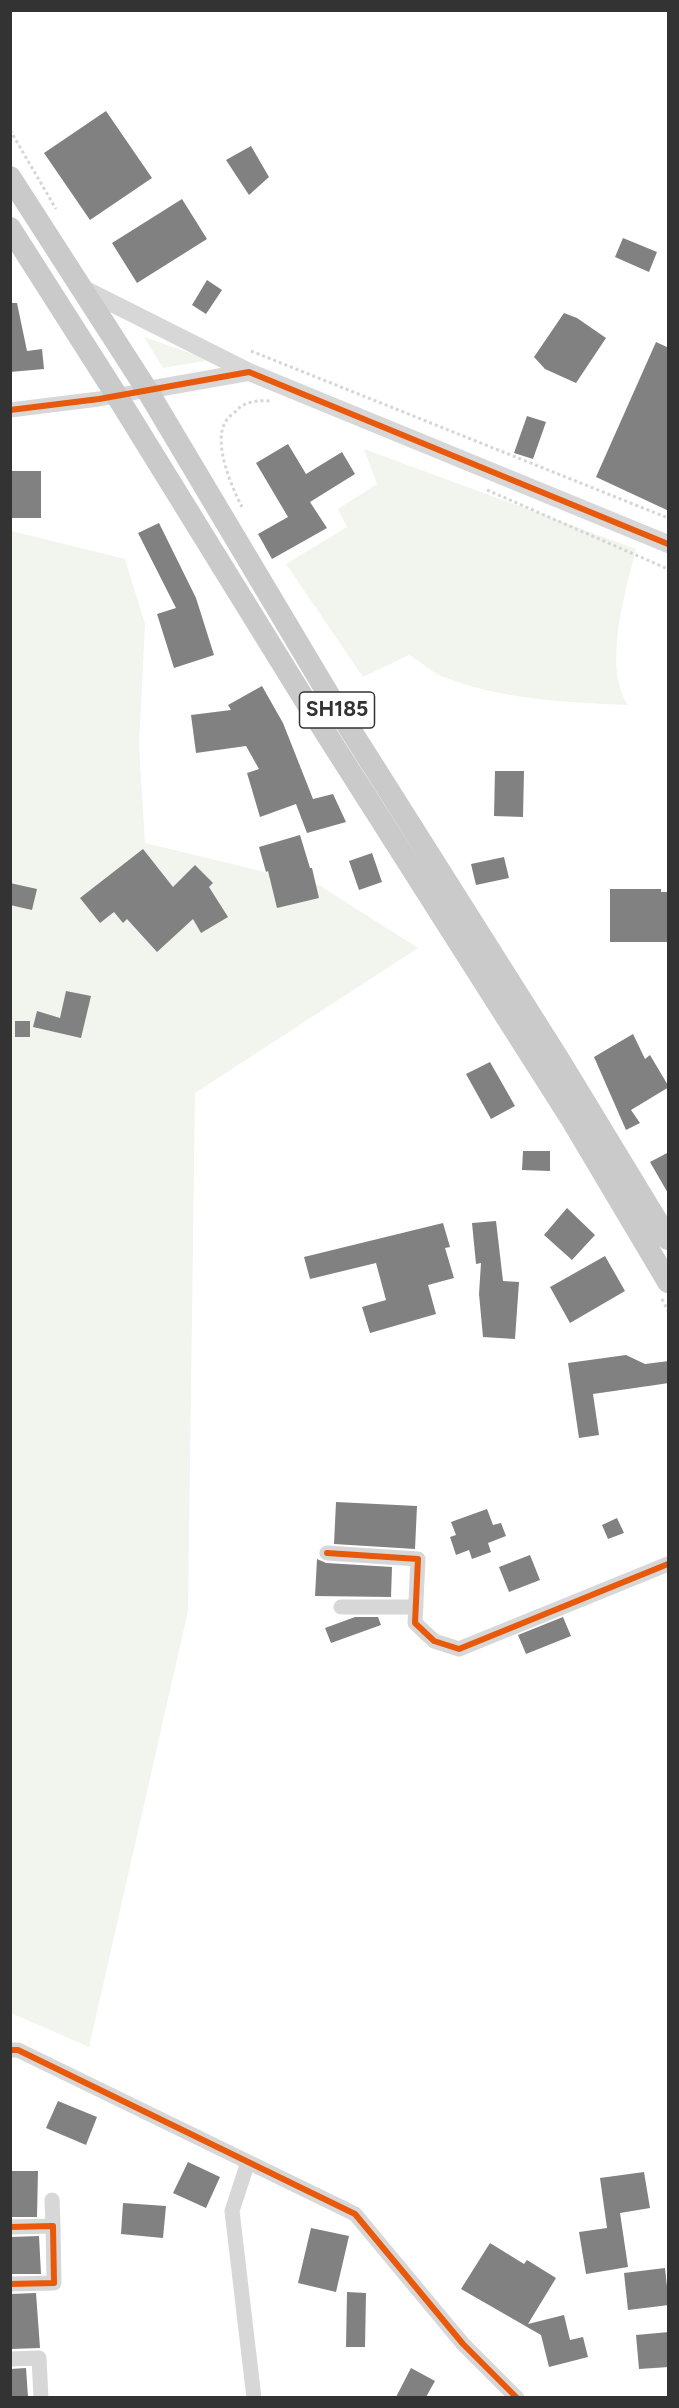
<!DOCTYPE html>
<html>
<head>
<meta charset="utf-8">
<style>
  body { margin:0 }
  #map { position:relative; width:679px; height:2408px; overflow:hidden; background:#fff; font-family:Figtree,sans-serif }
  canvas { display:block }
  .frame { position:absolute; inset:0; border:12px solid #333; pointer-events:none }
</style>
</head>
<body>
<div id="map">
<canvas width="679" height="2408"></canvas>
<div class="frame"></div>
</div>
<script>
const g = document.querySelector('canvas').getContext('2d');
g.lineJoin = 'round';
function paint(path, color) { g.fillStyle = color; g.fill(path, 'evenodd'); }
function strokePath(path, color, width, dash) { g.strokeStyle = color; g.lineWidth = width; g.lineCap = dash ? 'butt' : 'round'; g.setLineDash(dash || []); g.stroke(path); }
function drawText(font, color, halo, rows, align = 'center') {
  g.font = font + ' Figtree,sans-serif'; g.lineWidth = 6; g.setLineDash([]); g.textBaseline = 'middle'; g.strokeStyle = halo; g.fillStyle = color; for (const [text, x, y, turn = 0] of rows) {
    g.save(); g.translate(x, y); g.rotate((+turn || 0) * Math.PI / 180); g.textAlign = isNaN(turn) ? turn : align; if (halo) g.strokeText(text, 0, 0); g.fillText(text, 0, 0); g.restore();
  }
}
const green = new Path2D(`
  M144,337l66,23 -47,8z
  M364,449l272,100c-10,42 -34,117 -8,156 -62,-3 -126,-5 -184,-28 -13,-4 -23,-16 -35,-22l-46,22 -77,-113 61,-37 -9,-18 39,-25z
  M11,531l114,28 20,65 -6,121 6,98 174,42 99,63 -223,145 -7,518 -99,436 -78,-34z`);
const building = new Path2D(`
  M106,111l46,67 -62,42 -46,-67z
  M251,146l18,31 -20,18 -23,-35z
  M182,199l25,40 -70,44 -25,-40z
  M623,238l34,14 -8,20 -34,-15z
  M207,280l15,10 -16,24 -14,-9z
  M10,303h7l10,48 15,-2 2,20 -34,3z
  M564,313l13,5 29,20 -30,45 -31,-14 -11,-12z
  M656,342l13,6v163l-73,-34z
  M527,416l19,6 -13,37 -19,-6z
  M288,444l18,30 36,-22 13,22 -45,28 17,26 -55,31 -14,-25 30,-17 -32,-54z
  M11,471h30v47h-30z
  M159,523l37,75 18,57 -40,13 -17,-54 19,-6 -38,-75z
  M262,686l21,37 30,76 20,-5 13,28 -39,11 -11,-29 -36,13 -13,-44 12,-4 -13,-23 -50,7 -5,-38 40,-5 -3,-5z
  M495,771h29l-1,46 -29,-1z
  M300,835l10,33h2l7,30 -42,10 -9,-37 -2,1 -7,-25z
  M143,849l30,38 22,-22 18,18 -4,4 19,30 -27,16 -8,-14 -36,33 -30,-33 -4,4 -9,-11 -14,11 -20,-25z
  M372,853l10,29 -23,8 -10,-29z
  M504,857l5,21 -33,7 -5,-21z
  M10,883l27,6 -5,21 -22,-5z
  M610,889h51v3h8v50h-59z
  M66,991l25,5 -10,42 -48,-11 4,-16 23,7z
  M15,1021h15v16h-15z
  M633,1034l12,25 5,-4 19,32 -38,23 9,13 -14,7 -32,-73z
  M490,1062l25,44 -24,13 -25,-45z
  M523,1151h27v20l-28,-1z
  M669,1152v43l-19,-33z
  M567,1208l28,27 -23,25 -28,-25z
  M496,1221l7,60 16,1 -4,57 -32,-2 -4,-43 2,-31 -5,1 -4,-41z
  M443,1223l7,24 -5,1 9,30 -26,7 8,29 -66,19 -8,-26 24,-7 -10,-37 -66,16 -6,-22z
  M605,1256l20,35 -55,32 -20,-36z
  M626,1355l19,9 24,-3v22l-76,11 6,41 -20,3 -11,-75z
  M336,1502l81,4 -2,43 -81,-5z
  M487,1509l6,16 8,-2 5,13 -18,7 3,9 -19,7 -3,-9 -13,5 -6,-18 6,-2 -5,-13z
  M617,1518l7,15 -16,6 -6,-14z
  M530,1555l10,25 -31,12 -10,-25z
  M317,1559l9,4 66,4 -1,30 -76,-1z
  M355,1617h23l3,8 -50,18 -6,-15z
  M563,1617l8,19 -45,18 -8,-19z
  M58,2101l39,16 -11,28 -40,-17z
  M188,2162l32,15 -14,31 -33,-15z
  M10,2171h28l-1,46h-27z
  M644,2172l6,36 -30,5 8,54 -42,7 -7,-42 28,-4 -7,-50z
  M123,2203l43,3 -3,32 -42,-4z
  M311,2228l38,8 -13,56 -38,-9z
  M39,2236l2,38h-31v-37z
  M490,2243l34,21 3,-4 29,18 -28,46 36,-9 6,25 13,-3 5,20 -39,10 -8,-32 -80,-46z
  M665,2268l4,37 -41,5 -4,-37z
  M347,2292l19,1 -1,54h-19z
  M36,2293l4,55 -30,1v-55z
  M669,2332v35l-30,2 -3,-34z
  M26,2368l2,29h-18v-28z
  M411,2368l24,13 -9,16h-30z`);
const path = new Path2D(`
  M10,130l46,79
  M251,351l417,167
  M487,490l181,79
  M242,507c-10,-19 -30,-65 -16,-86 2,-4 7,-7 10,-10 9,-10 22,-11 35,-10
  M662,1299l6,12`);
const minor = new Path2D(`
  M10,410l89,-11 48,-9
  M327,1553l91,6 -3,64 19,18 25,8 209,-85
  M341,1607h75
  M10,2050h8l337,164 108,130 54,54
  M248,2162l-16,49 22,187
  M52,2200l1,26
  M10,2227l43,-1 1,57 -44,1
  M10,2359l29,-1 2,40`);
const tertiary = new Path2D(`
  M80,287l169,85
  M147,390l102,-18 419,172`);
const primary = new Path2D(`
  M10,177l137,213 189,317 225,356 107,176
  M10,228l107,168 189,306 264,415 98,165`);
const cycleway = new Path2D(`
  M10,410l89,-11 150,-27 419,172
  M327,1553l91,6 -3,64 19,18 25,8 209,-85
  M10,2050h8l337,164 108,130 54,54
  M10,2227l43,-1 1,57 -44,1`);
const shields = [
  [337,710,75]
];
const shieldNames = [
  ["SH185",337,710]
];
paint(green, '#f1f5ed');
paint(building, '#818181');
strokePath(path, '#d6d6d6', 3, [3, 3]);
strokePath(minor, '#d7d7d7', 15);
strokePath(tertiary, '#d7d7d7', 18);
strokePath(primary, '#cacaca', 22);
strokePath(cycleway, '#e8590c', 6);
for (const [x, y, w] of shields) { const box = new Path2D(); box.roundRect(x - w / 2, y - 18, w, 36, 4.5); g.fillStyle = '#fff'; g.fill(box); strokePath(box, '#333', 1.5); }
drawText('bold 21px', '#333', null, shieldNames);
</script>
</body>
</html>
